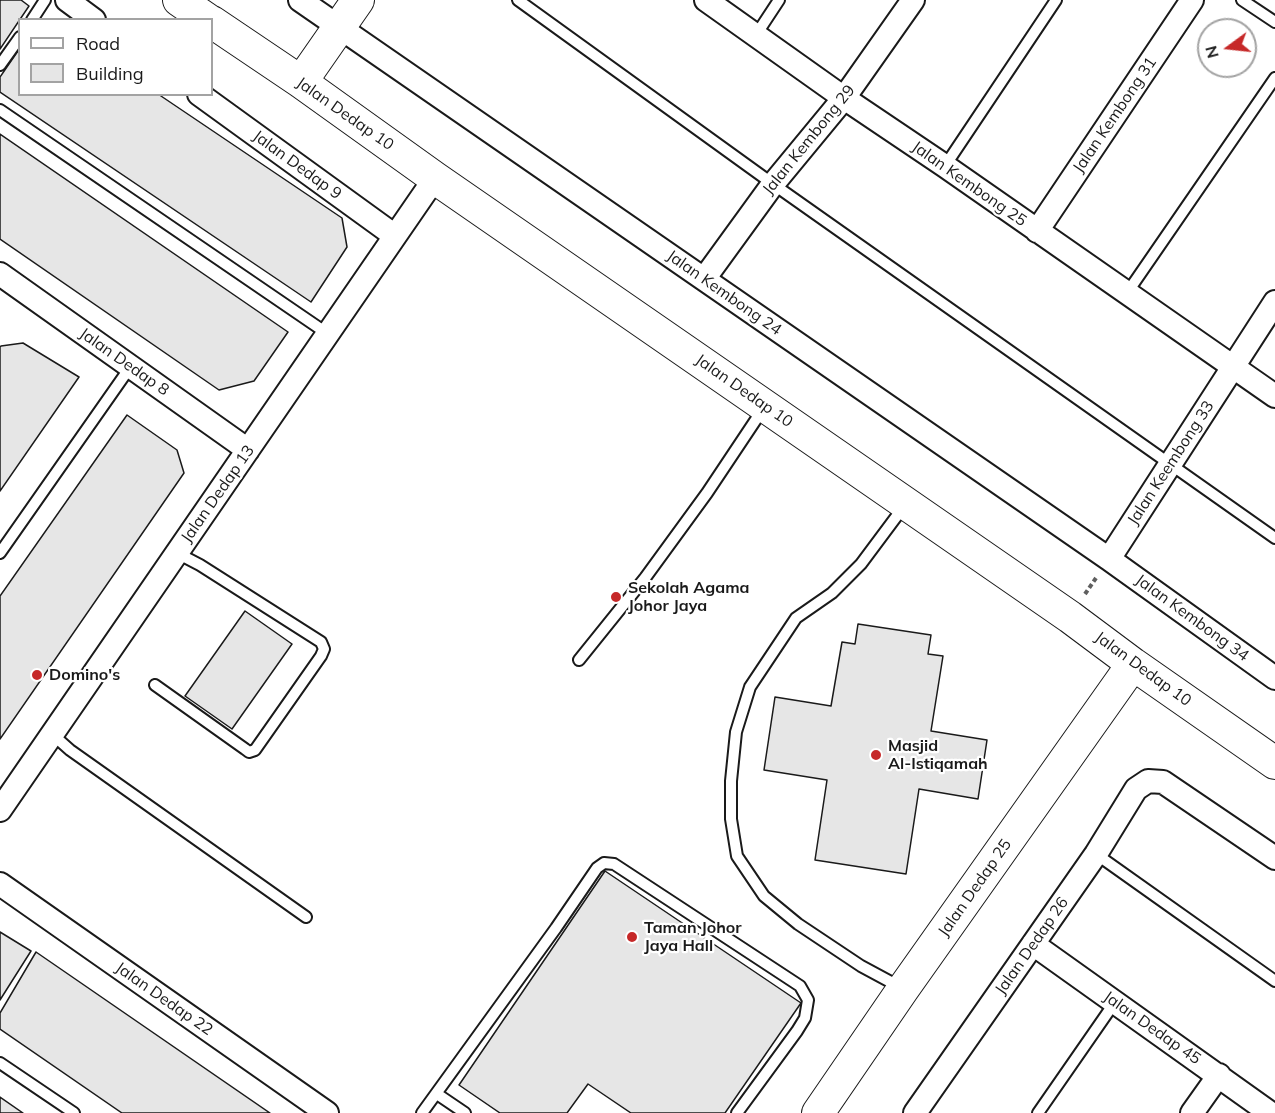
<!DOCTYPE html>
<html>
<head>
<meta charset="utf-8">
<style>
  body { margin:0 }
  #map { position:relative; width:1275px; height:1113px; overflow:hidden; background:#fff; font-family:Mulish,sans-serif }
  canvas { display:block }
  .legend { position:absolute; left:18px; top:18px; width:195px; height:78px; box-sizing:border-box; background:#fff; border:2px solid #a3a3a3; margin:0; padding:8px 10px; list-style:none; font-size:18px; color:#1a1a1a }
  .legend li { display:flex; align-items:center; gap:12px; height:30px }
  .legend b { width:30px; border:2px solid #a3a3a3 }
  .north { position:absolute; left:1197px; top:18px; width:60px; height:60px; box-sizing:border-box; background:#fff; border:2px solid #a3a3a3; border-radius:50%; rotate:255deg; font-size:16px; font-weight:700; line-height:24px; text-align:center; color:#1a1a1a }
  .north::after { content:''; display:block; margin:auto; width:21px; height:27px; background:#c62828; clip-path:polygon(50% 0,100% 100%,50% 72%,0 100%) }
</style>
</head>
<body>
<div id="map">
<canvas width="1275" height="1113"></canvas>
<ul class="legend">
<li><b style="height:8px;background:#fff"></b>Road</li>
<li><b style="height:16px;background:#e6e6e6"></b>Building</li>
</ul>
<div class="north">N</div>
</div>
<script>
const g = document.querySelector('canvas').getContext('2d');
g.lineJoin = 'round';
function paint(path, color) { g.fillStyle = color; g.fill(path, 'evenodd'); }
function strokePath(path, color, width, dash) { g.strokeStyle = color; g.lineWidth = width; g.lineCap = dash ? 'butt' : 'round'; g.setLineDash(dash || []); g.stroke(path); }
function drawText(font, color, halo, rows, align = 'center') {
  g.font = font + ' Mulish,sans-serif'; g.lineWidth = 4.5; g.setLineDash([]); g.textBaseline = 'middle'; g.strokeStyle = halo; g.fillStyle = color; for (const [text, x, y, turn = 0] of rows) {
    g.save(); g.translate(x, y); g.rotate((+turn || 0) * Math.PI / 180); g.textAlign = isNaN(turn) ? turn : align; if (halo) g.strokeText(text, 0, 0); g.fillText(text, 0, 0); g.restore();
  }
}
const building = new Path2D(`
  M0,0h21l8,6 -29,43z
  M20,48v46h138l184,124 5,29 -36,55 -311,-210v-15z
  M0,134l288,198 -34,49 -35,9 -219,-151z
  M23,343l56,34 -79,114v-144l1,-1z
  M127,415l50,35 7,23 -184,266v-143z
  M245,611l47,33 -60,85 -47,-33z
  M858,624l73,11 -3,19 15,2 -12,75 56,9 -9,59 -59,-10 -13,85 -91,-14 12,-80 -63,-10 11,-73 56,9 11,-64 13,2z
  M605,871l196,132 -76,110h-94l-43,-29 -21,29h-67l-41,-28z
  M0,932l31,19 -31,49z
  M36,952l234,161h-148l-122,-84v-16z
  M0,1097l23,16h-23z`);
const path = new Path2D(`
  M1085,594l11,-16`);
const lane = new Path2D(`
  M518,0l255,184 502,354
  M1242,0l33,22
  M32,20l13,-20
  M756,35l23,-35
  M0,65l20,-28
  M0,110l328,224
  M945,166l111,-166
  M1127,293l148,-215
  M0,553l131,-187
  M579,660l66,-82 62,-85 56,-84
  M155,685l90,64 4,3 6,-2 66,-94 3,-7 -3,-7 -121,-77 -23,-12
  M52,734l18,16 236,167
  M1096,854l179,127
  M900,987l-39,-21 -63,-42 -34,-28 -27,-40 -6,-37v-38l5,-49 14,-45 46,-69 36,-25 29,-29 44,-59
  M0,1063l74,50
  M437,1094l28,19
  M422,1113l134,-185 41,-60 7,-5 10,1 186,122 8,14 -3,18 -8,13 -60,82
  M1038,1113l77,-111`);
const street = new Path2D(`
  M67,0l27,20
  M300,0l809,559 166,119
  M706,0l138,98 101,68 330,230
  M199,94l196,142
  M1037,231l155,-231
  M0,274l248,176
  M704,279l69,-95 71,-86 69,-98
  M1109,559l166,-257
  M0,810l435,-632
  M0,884l327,229
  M1033,944l237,169
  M915,1113l181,-259 40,-65 12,-8 15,1 112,76
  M1192,1113l27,-38`);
const secondary = new Path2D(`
  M179,0l29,20
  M212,22l89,60 134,96 635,439 63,47 142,99
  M301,82l57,-82
  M818,1113l85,-124 230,-325`);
const markers = [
  [616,597,6,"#c62828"],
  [37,675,6,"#c62828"],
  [876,755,6,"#c62828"],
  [632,937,6,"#c62828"]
];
const streetNames = [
  ["Jalan Dedap 10",345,114,35],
  ["Jalan Kembong 31",1115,115,-56],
  ["Jalan Kembong 29",809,140,-51],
  ["Jalan Dedap 9",297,165,36],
  ["Jalan Kembong 25",969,184,35],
  ["Jalan Kembong 24",724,293,35],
  ["Jalan Dedap 8",124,362,35],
  ["Jalan Dedap 10",744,391,35],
  ["Jalan Keembong 33",1171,463,-57],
  ["Jalan Dedap 13",218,494,-55],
  ["Jalan Kembong 34",1192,618,36],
  ["Jalan Dedap 10",1143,669,36],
  ["Jalan Dedap 25",975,888,-55],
  ["Jalan Dedap 26",1032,946,-55],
  ["Jalan Dedap 22",164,999,35],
  ["Jalan Dedap 45",1152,1028,35]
];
const poiNames = [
  ["Sekolah Agama",628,588],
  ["Johor Jaya",628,606],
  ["Domino's",49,675],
  ["Masjid",888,746],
  ["Al-Istiqamah",888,764],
  ["Taman Johor",644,928],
  ["Jaya Hall",644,946]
];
paint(building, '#e6e6e6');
strokePath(building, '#1a1a1a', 1.5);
strokePath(lane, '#1a1a1a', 14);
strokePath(street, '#1a1a1a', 26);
strokePath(secondary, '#1a1a1a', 34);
strokePath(path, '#5f5f5f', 4, [4.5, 3]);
strokePath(lane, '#fff', 10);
strokePath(street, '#fff', 22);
strokePath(secondary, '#fff', 32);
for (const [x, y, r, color] of markers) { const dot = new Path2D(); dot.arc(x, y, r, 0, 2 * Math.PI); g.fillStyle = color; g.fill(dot); strokePath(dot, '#fff', 2); }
drawText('16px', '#1a1a1a', '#fff', streetNames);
drawText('bold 16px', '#1a1a1a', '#fff', poiNames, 'left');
</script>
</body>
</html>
